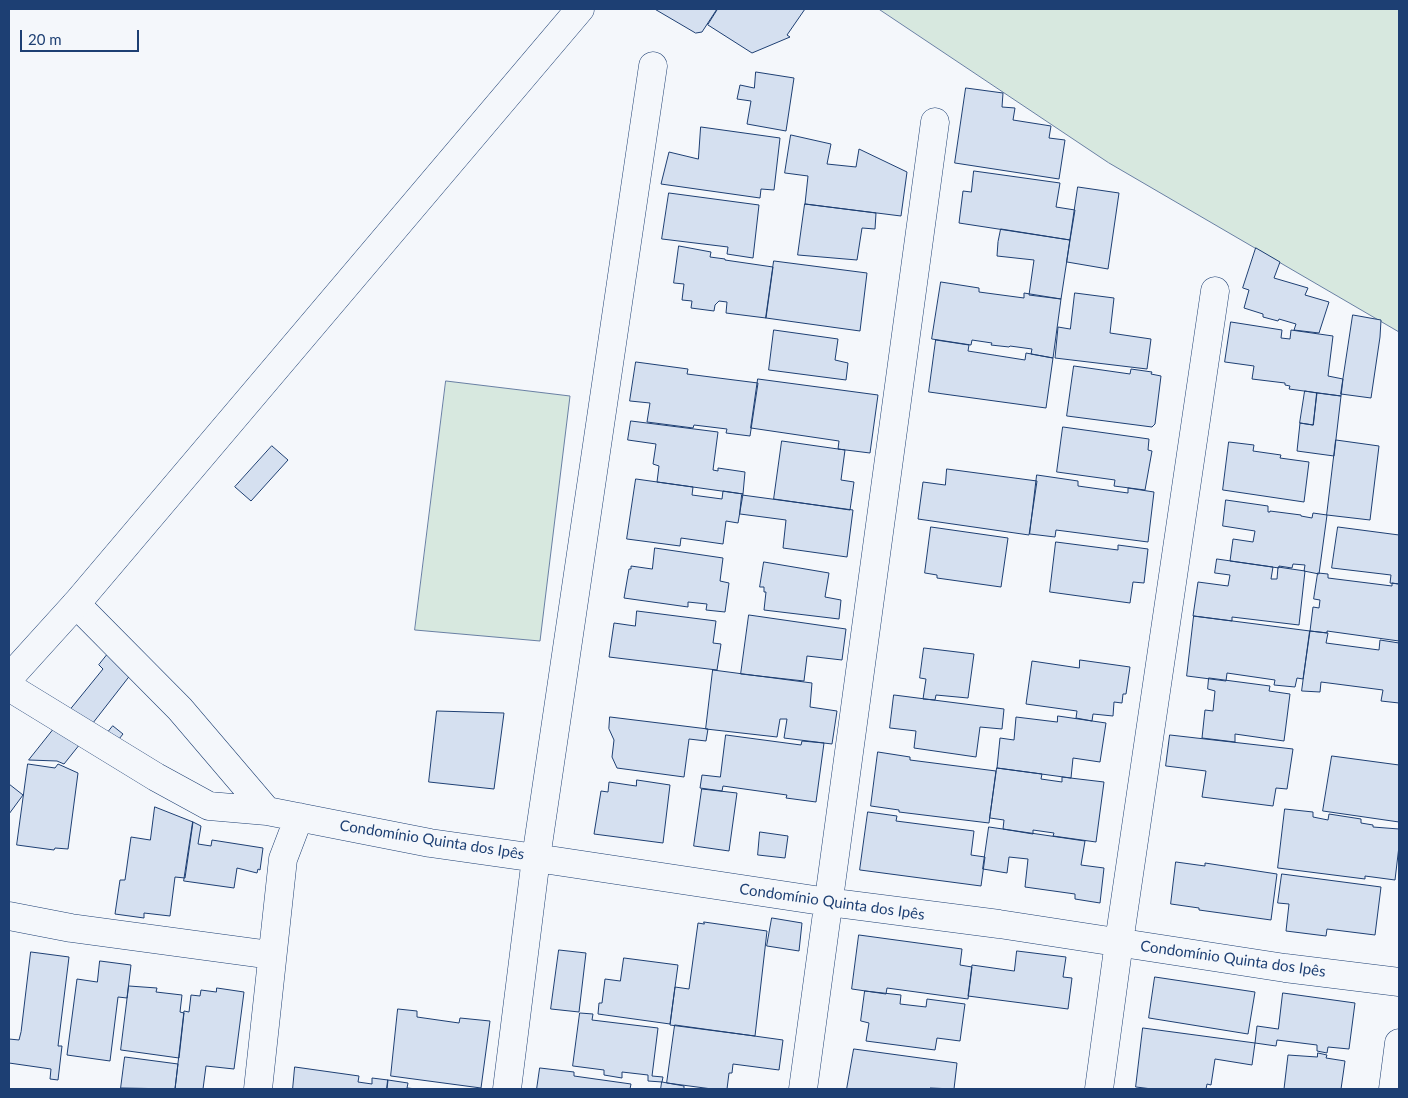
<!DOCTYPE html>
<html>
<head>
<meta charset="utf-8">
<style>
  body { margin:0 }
  #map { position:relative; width:1408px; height:1098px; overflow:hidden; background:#f4f7fb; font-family:Lato,sans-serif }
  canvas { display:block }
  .frame { position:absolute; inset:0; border:10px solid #1d3f73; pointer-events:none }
  .scale { position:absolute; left:20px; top:30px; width:119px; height:22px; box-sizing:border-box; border:2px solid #1d3f73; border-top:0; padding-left:6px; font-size:15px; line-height:18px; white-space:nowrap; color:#1d3f73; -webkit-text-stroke:4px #f4f7fb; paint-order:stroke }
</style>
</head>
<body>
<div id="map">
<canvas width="1408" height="1098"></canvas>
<div class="frame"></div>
<div class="scale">20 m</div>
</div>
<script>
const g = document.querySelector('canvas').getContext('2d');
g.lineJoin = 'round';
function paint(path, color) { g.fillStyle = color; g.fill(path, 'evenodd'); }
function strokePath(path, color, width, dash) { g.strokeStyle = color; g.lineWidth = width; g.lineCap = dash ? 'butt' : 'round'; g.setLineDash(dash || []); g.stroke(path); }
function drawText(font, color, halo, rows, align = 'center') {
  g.font = font + ' Lato,sans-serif'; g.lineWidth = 4; g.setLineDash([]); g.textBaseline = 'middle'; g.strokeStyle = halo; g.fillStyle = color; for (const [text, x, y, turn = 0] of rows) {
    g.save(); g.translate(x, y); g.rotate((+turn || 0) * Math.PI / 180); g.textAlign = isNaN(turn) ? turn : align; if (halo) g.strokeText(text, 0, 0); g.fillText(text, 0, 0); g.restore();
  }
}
const green = new Path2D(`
  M879,9h520v323l-290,-169z
  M446,381l124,15 -30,245 -125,-11z`);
const building = new Path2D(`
  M655,9h62l-15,23 -6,1z
  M718,9h87l-18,26 3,2 -38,16 -44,-28z
  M756,72l38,6 -8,53 -39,-7 4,-23 -14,-2 3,-14 14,3z
  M966,88l37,5 -1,14 13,1 -2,12 38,6 -2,12 16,2 -6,39 -104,-16z
  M701,127l79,11 -6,52 -13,-1 -1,9 -99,-14 8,-32 29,7z
  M791,135l40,9 -4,20 29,3 3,-18 48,23 -6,44 -96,-12 3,-28 -23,-3z
  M974,171l86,12 -4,24 19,3 -5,30 -111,-17 4,-32 8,1z
  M1078,187l41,6 -11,76 -41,-7z
  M669,193l90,12 -6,53 -26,-4 1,-7 -66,-8z
  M805,204l71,9 -1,16 -13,-1 -5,32 -59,-5z
  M1001,229l69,11 -9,59 -32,-4 5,-35 -37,-4 1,-14z
  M679,246l32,6 -1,5 15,2v1l48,7 -7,51 -40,-5 1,-11 -8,-1 -4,4 -1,6 -23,-3 1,-7 -10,-1 2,-16 -10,-1z
  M1256,248l24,14 -6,16 34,10 -3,7 24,7 -10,31 -25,-3 2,-6 -17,-5 -1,2 -15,-4v-3l-19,-6 5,-18 -6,-2z
  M774,261l93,12 -7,58 -94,-13z
  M941,282l38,6v4l45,6v-5l37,6 -8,59 -22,-4 1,-5 -22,-3 -1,1 -18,-2 1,-2 -20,-3 -1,5 -39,-6z
  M1075,293l39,5 -4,35 41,6 -4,30 -92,-11 3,-31 12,2z
  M1353,315l28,5 -1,17 -9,61 -30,-4z
  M1231,322l51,8 -1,8 9,1 1,-9 42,6 -5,40 15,3 -2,17 -52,-7 1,-3 -5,-1v-2l-33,-4 2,-13 -29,-4z
  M774,330l64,9 -3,21 13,3 -2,17 -77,-10z
  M936,340l33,5 -1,6 57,9 1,-7 27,5 -7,50 -117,-16z
  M636,362l52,7 -1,5 71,9 -8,53 -24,-3 1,-4 -33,-4 -1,3 -46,-6 3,-19 -20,-2z
  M1074,366l56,8 1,-5 21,3 -1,2 10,2 -6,48 -3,3 -85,-11z
  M758,379l120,16 -8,58 -32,-4 1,-8 -88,-13z
  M1305,391l12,2 -4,32 -13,-2z
  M1317,393l24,3 -7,60 -37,-5 3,-28 13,2z
  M631,421l87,11 -5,38 5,1v-3l27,4 -2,22 -86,-12 2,-16 -6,-2 3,-20 -28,-4z
  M1063,427l86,12 -1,11 4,1 -7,39 -31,-4 1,-6 -58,-8z
  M1336,440l43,6 -9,74 -43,-5z
  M782,441l63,9 -4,30 13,2 -4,28 -76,-11z
  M1229,442l25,3 -1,6 28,4 -1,3 29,4 -5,40 -81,-12z
  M272,446l16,14 -37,41 -16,-14z
  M947,469l90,12 -8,54 -111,-16 5,-37 22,3z
  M1037,475l41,6v5l50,7v-5l26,4 -6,50 -92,-12 -1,7 -25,-3z
  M636,479l57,8 -1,8 30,4 1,-8 20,3 -5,29 -12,-2 -3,23 -42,-6 -1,8 -53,-7z
  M742,495l111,15 -6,47 -64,-9 3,-28 -46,-6z
  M1226,500l42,6v6h2v-1l31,4v1l11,2 1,-5 14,2 -8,59 -15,-3 1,-6 -12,-1 -1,4 -13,-2v2l-49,-7 3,-22 20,3 2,-11 -32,-5z
  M931,527l77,11 -7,49 -64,-9v-3l-12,-2z
  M1338,527l61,8v49l-9,-1 1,-8 -59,-7z
  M1056,542l62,8v-5l30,4 -4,34 -11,-1 -3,21 -80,-11z
  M655,548l68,10 -3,23 9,2 -4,29 -19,-2 1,-6 -19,-2v5l-64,-9 5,-29h2v-3l21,3z
  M1217,559l56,8 -2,12h6l1,-12 27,4 -6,54 -67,-8v4l-39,-5 5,-34 30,4 2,-11 -15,-2z
  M764,562l65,11 -4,24 16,3 -2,19 -75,-9 2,-18h-2v-5h-4z
  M1318,573l10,1v4l64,8v-3l7,1v57l-72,-10v2l-17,-2 3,-24 6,1 1,-8 -6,-1z
  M637,611l79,10 -3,22 8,1 -4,26 -108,-13 5,-34 21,3z
  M749,615l97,14 -4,31 -35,-4 -3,25 -63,-7z
  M1194,616l116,15 -7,48 -6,-1 -2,9 -21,-2 1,-5 -48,-7 -1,8 -39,-5z
  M1310,631l18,2 -2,10 53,7 1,-10 19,3v60l-18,-2 2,-11 -62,-8 -1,10 -18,-1z
  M924,648l50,6 -6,44 -32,-3 -1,5 -12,-1 3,-20 -6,-1z
  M111,650l24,19 -46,59 -21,-16 35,-43 -4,-4z
  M1080,660l50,7 -4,27h-3l-1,9 -8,-1 -1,14 -20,-2 -1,7 -16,-3 1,-7 -51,-7 6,-43 47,7z
  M713,670l99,13 -2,24 27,4 -5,33 -48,-6 3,-19h-7l-3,18 -71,-8z
  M1209,678l61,8 -1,5 21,3 -6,47 -49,-7v8l-33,-4 3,-28 8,1 2,-20 -7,-2z
  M894,695l110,14 -2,20 -22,-2 -4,30 -62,-9 2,-17 -26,-3z
  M437,711l67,2 -10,76 -65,-7z
  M1058,716l48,7 -6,39 -27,-4 -2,20 -74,-10 3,-30 14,2 2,-23 41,5z
  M610,717l98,12 -2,12 -17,-2 -5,38 -67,-9 -5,-11 2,-17 -5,-11z
  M61,720l23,19 -20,25 -7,-3 -28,-1z
  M113,726l10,8 -8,10 -10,-8z
  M726,735l75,10 1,-4 22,2 -8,59 -30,-4 1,-3 -64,-9 -1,5 -22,-3 2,-13 18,2z
  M1170,735l123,14 -6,40 -11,-1 -3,18 -71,-9 4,-26 -40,-5z
  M878,752l32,5v3l86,11 -7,52 -90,-11v-2l-28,-4z
  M1332,756l67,9v57l-76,-11z
  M28,764l27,4 3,-4 20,9 -10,76 -13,-1 -1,2 -37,-5z
  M997,768l45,6 -1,5 21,3v-5l42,5 -8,60 -43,-6 1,-3 -21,-3v4l-30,-5 1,-9 -14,-2z
  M637,780l33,5 -7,58 -69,-9 7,-43 7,1 1,-10 27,4z
  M9,784l14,11 -14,19z
  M702,789l35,4 -8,58 -35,-5z
  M155,807l38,15 -8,56 -10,-1 -5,39 -26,-3v5l-29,-4 5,-34h5l6,-43 19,3z
  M1285,809l28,3v5l15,3 1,-6 32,5v4l12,2v2l26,2v17l-4,34 -30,-4v3l-87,-11z
  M868,812l29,4 -1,5 78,10 -3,24 14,2 -4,29 -121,-16z
  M193,822l8,4 -3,18 13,2 1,-6 51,8 -3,22 -2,-1 -1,4 -20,-5 -3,20 -50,-7z
  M989,827l96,14 -4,24 23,3 -4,35 -25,-4v-5l-50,-7 3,-28 -19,-2 -2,16 -24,-4z
  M760,832l28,4 -3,22 -27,-3z
  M1176,862l29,4v-3l72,11 -6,46 -72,-10v-2l-28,-4z
  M1282,874l99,13 -6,48 -48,-6 -1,7 -40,-5 3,-27 -11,-1z
  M772,918l30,5 -3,28 -32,-5z
  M704,922l63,9 -12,105 -85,-11 5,-38 14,2 9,-66 6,1z
  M859,935l103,14 -2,16 12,2 -4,32 -81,-11 -1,6 -34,-5z
  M559,950l27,3 -7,59 -28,-3z
  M1017,951l49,6 -3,20 9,1 -4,31 -100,-13 4,-31 42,6z
  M31,952l38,5 -11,89h4l-4,34 -8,-1 1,-10 -42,-6v-24l10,1 2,-8z
  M624,958l54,7 -8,59 -72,-10 1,-11h3l3,-24 15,2z
  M100,961l31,4 -4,33 -9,-1 -8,64 -43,-6 10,-76 20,3z
  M1155,977l100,15 -7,42 -99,-16z
  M129,986l28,2 -1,4 26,3 -2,17 4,1 -5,45 -58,-8z
  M217,988l27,4 -10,77 -28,-3 -3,23h-28l9,-78 5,1 2,-17 9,1 1,-6 15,2z
  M865,991l36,4 -1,9 26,3 1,-8 38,5 -5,37 -23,-3 -2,12 -69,-9 3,-18 -8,-2z
  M1283,993l72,10 -6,46 -21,-2 -1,6 -10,-2v-6l-40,-5 -1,6 -21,-3 2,-17 21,3z
  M398,1009l19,2v6l42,6 1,-5 30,3 -9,67 -90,-12z
  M580,1013l13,1 -1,6 66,8 -6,48 11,1 -1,5 -14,-1v-6l-26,-3v6l-18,-3v-5l-31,-4z
  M675,1025l108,15 -4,30 -46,-6 -1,9h-3l-2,16h-15l-45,-6z
  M1143,1028l112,15 -3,22 -37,-6 -4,26 -4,-1 -1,5h-54l-16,-2z
  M854,1049l103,14 -3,26 -24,-1v1h-83z
  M1318,1053l9,2 -1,3 19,3 -4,28h-57l4,-34 29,2z
  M125,1057l53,7 -3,25 -54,-1z
  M295,1067l64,9 -1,6 14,2v-6l16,2 -1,9h-94z
  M540,1068l34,4v4l57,8 -1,5h-93z
  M388,1080l20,3 -1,5 10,1h-30z
  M662,1082l22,4v3h-23z`);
const street = new Path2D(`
  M76,604l104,105 87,102
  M9,687l147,90 53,29 58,5 163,32 106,15 292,44 171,22 286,44 114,14
  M9,916l62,12 200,27
  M258,1089l25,-230 16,-42
  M507,1089l29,-231 117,-792
  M803,1089l132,-967
  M1099,1089l20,-147 96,-651
  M1393,1089l6,-46`);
const secondary = new Path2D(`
  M9,678l67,-74 504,-595`);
const streetNames = [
  ["Condomínio Quinta dos Ipês",432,840,9],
  ["Condomínio Quinta dos Ipês",832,902,8],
  ["Condomínio Quinta dos Ipês",1233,959,8]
];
paint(green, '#d7e8df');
strokePath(green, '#687fa3', 1);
paint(building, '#d5e0f0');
strokePath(building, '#1d3f73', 1);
strokePath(street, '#1d3f73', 29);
strokePath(secondary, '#1d3f73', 29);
strokePath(street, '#f4f7fb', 28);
strokePath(secondary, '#f4f7fb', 28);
drawText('15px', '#1d3f73', '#f4f7fb', streetNames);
</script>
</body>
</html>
